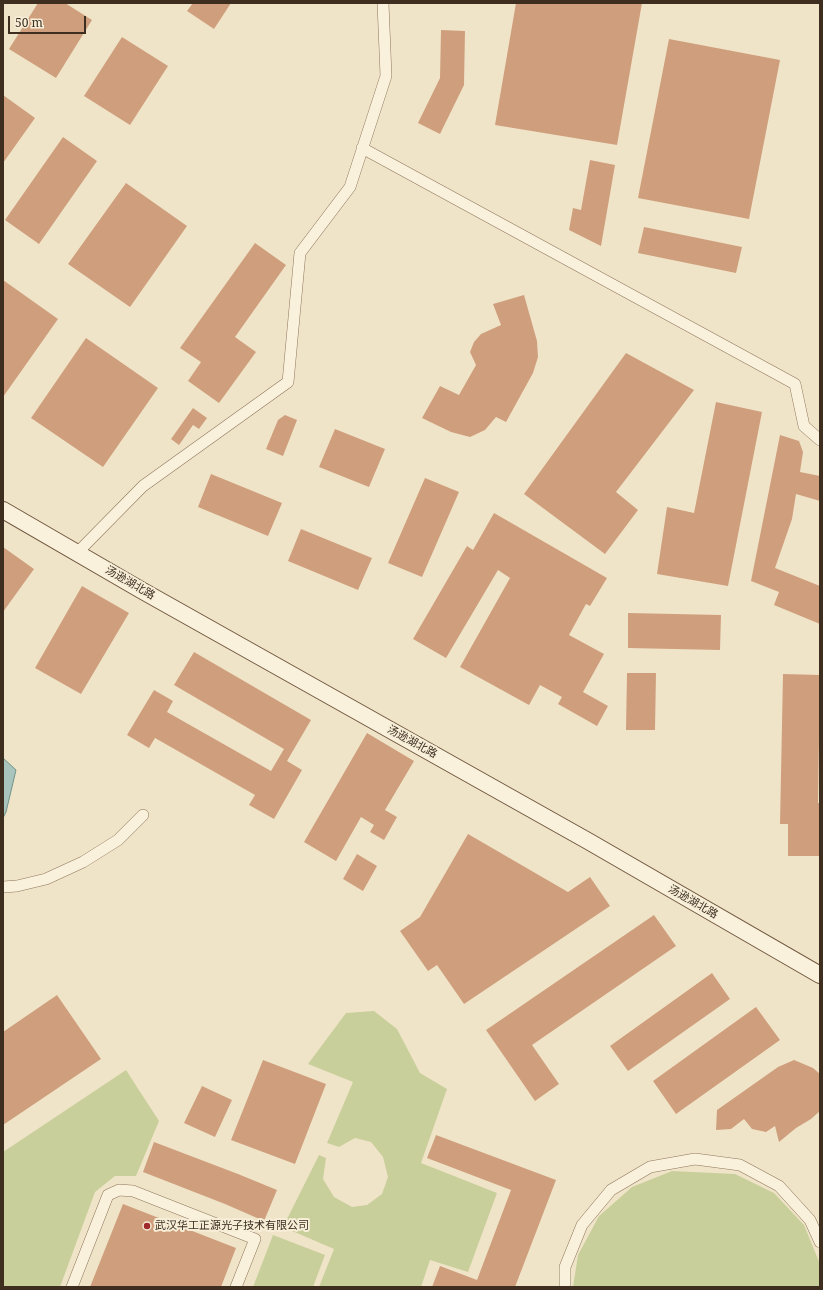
<!DOCTYPE html>
<html>
<head>
<meta charset="utf-8">
<style>
  body { margin:0 }
  #map { position:relative; width:823px; height:1290px; overflow:hidden; background:#f0e4c8; font-family:"Noto Serif",serif }
  canvas { display:block }
  .frame { position:absolute; inset:0; border:4px solid #3d2e20; pointer-events:none }
  .scale { position:absolute; left:8px; top:16px; width:78px; height:18px; box-sizing:border-box; border:2px solid #3d2e20; border-top:0; padding-left:5px; font-size:12px; line-height:14px; white-space:nowrap; color:#3d2e20; -webkit-text-stroke:3px #f7eed8; paint-order:stroke }
</style>
</head>
<body>
<div id="map">
<canvas width="823" height="1290"></canvas>
<div class="frame"></div>
<div class="scale">50 m</div>
</div>
<script>
const g = document.querySelector('canvas').getContext('2d');
g.lineJoin = 'round';
function paint(path, color) { g.fillStyle = color; g.fill(path, 'evenodd'); }
function strokePath(path, color, width, dash) { g.strokeStyle = color; g.lineWidth = width; g.lineCap = dash ? 'butt' : 'round'; g.setLineDash(dash || []); g.stroke(path); }
function drawText(font, color, halo, rows, align = 'center') {
  g.font = font + ' "Noto Serif","Noto Sans SC",serif'; g.lineWidth = 4; g.setLineDash([]); g.textBaseline = 'middle'; g.strokeStyle = halo; g.fillStyle = color; for (const [text, x, y, turn = 0] of rows) {
    g.save(); g.translate(x, y); g.rotate((+turn || 0) * Math.PI / 180); g.textAlign = isNaN(turn) ? turn : align; if (halo) g.strokeText(text, 0, 0); g.fillText(text, 0, 0); g.restore();
  }
}
const green = new Path2D(`
  M374,1011l23,18 23,44 27,16 -26,74 76,30 -29,79 -38,-12 -9,27h-102l15,-38 -51,-22 36,-72 7,3 -3,21 11,18 18,10 15,-2 15,-11 6,-17 -5,-20 -12,-15 -16,-4 -16,9 -12,-4 26,-61 -45,-18 38,-51z
  M126,1070l33,51 -23,55h-21l-20,16 -35,95h-57v-135z
  M672,1171l63,3 39,19 30,32 16,39v23h-247l5,-32 21,-39 33,-29z
  M273,1235l52,20 -12,32h-60z`);
const water = new Path2D(`
  M3,758l13,12 -10,42 -3,6z`);
const building = new Path2D(`
  M38,3h27l27,17 -36,58 -47,-29z
  M193,3h38l-17,26 -27,-18z
  M516,3h126l-25,142 -122,-20z
  M441,30l24,1 -1,54 -24,49 -22,-11 22,-45z
  M122,37l46,29 -38,59 -46,-29z
  M669,39l111,21 -31,159 -111,-21z
  M3,95l32,23 -32,45z
  M63,137l34,24 -58,83 -34,-24z
  M590,160l25,5 -14,81 -32,-16 4,-22 8,2z
  M126,183l61,43 -57,81 -62,-43z
  M644,227l98,20 -6,26 -98,-20z
  M255,243l31,22 -51,72 21,15 -37,51 -31,-22 13,-19 -21,-14z
  M3,280l55,39 -55,78z
  M524,295l13,46 1,16 -5,16 -27,49 -10,-5 -11,13 -15,7 -19,-5 -29,-14 18,-32 19,9 17,-30 -6,-13 4,-10 7,-8 20,-9 -8,-21z
  M86,338l72,50 -55,79 -72,-49z
  M626,353l68,37 -78,102 22,18 -33,44 -81,-60z
  M716,402l46,10 -34,174 -71,-12 10,-67 27,6z
  M193,408l14,10 -8,11 -6,-4 -14,20 -8,-6z
  M285,415l12,5 -14,36 -17,-7 12,-29z
  M335,429l50,20 -16,38 -50,-20z
  M780,435l19,6 4,11 -3,20 20,4v25l-24,-7 -4,25 -17,49 45,18v38l-46,-19 5,-13 -28,-11z
  M211,474l71,29 -14,33 -70,-29z
  M425,478l34,14 -37,85 -34,-14z
  M494,513l113,65 -17,28 -4,-2 -17,31 35,19 -21,38 25,14 -11,20 -39,-22 4,-7 -22,-12 -11,20 -69,-38 50,-89 -12,-8 -52,88 -33,-19 54,-93 6,4z
  M301,529l71,29 -14,32 -70,-29z
  M3,547l31,22 -31,43z
  M82,586l47,27 -48,81 -46,-26z
  M628,613l93,2 -1,35 -92,-2z
  M194,652l117,68 -24,41 15,9 -28,49 -25,-14 6,-10 -100,-57 -6,10 -22,-13 27,-45 19,11 -6,11 104,59 13,-22 -110,-64z
  M627,673h29l-1,57h-29z
  M783,674l37,1 -2,128h2v53h-32v-32h-8z
  M367,733l47,28 -29,49 12,7 -13,23 -14,-8 4,-7 -13,-8 -25,44 -32,-19z
  M468,834l100,58 22,-15 20,29 -146,98 -27,-39 -9,6 -28,-40 20,-14z
  M357,854l20,12 -14,25 -20,-12z
  M654,915l22,31 -144,99 27,39 -24,17 -49,-71z
  M712,973l18,26 -102,72 -18,-25z
  M57,995l44,64 -98,66v-93z
  M756,1007l24,33 -104,74 -23,-33z
  M263,1060l63,24 -31,80 -64,-24z
  M794,1060l19,8 7,6v37l-9,8 -15,9 -17,14 -4,-16 -9,6 -14,-3 -8,-10 -13,10 -15,1 1,-20 61,-43z
  M202,1086l30,14 -17,37 -31,-14z
  M436,1135l120,45 -41,107h-83l8,-21 37,14 34,-90 -84,-32z
  M154,1142l84,32 39,16 -13,31 -39,-17 -82,-32z
  M123,1204l113,44 -15,39h-131z`);
const street = new Path2D(`
  M362,148l433,236 9,42 16,14
  M77,553l66,-67 145,-104 12,-129 50,-66 36,-111 -3,-73
  M3,887l14,-1 29,-7 37,-17 35,-22 25,-25
  M72,1287l36,-92 11,-5 14,1 122,48 -19,48
  M565,1287v-20l17,-42 29,-35 39,-23 45,-8 45,6 39,21 31,34 10,22`);
const secondary = new Path2D(`
  M3,510l138,80 447,251 232,134`);
const markers = [
  [147,1226,4,"#9e2a2b"]
];
const streetNames = [
  ["汤逊湖北路",130,583,30],
  ["汤逊湖北路",412,742,29],
  ["汤逊湖北路",693,902,30]
];
const poiNames = [
  ["武汉华工正源光子技术有限公司",155,1226]
];
paint(green, '#c9cf9b');
paint(water, '#a9c4bc');
strokePath(water, '#6f938a', 1);
paint(building, '#cf9f7d');
strokePath(street, '#8d765c', 12);
strokePath(secondary, '#6f573f', 18);
strokePath(street, '#faf1dc', 11);
strokePath(secondary, '#faf1dc', 16);
for (const [x, y, r, color] of markers) { const dot = new Path2D(); dot.arc(x, y, r, 0, 2 * Math.PI); g.fillStyle = color; g.fill(dot); strokePath(dot, '#f7eed8', 1.5); }
drawText('11px', '#3d2e20', '#f7eed8', streetNames);
drawText('11px', '#3d2e20', '#f7eed8', poiNames, 'left');
</script>
</body>
</html>
